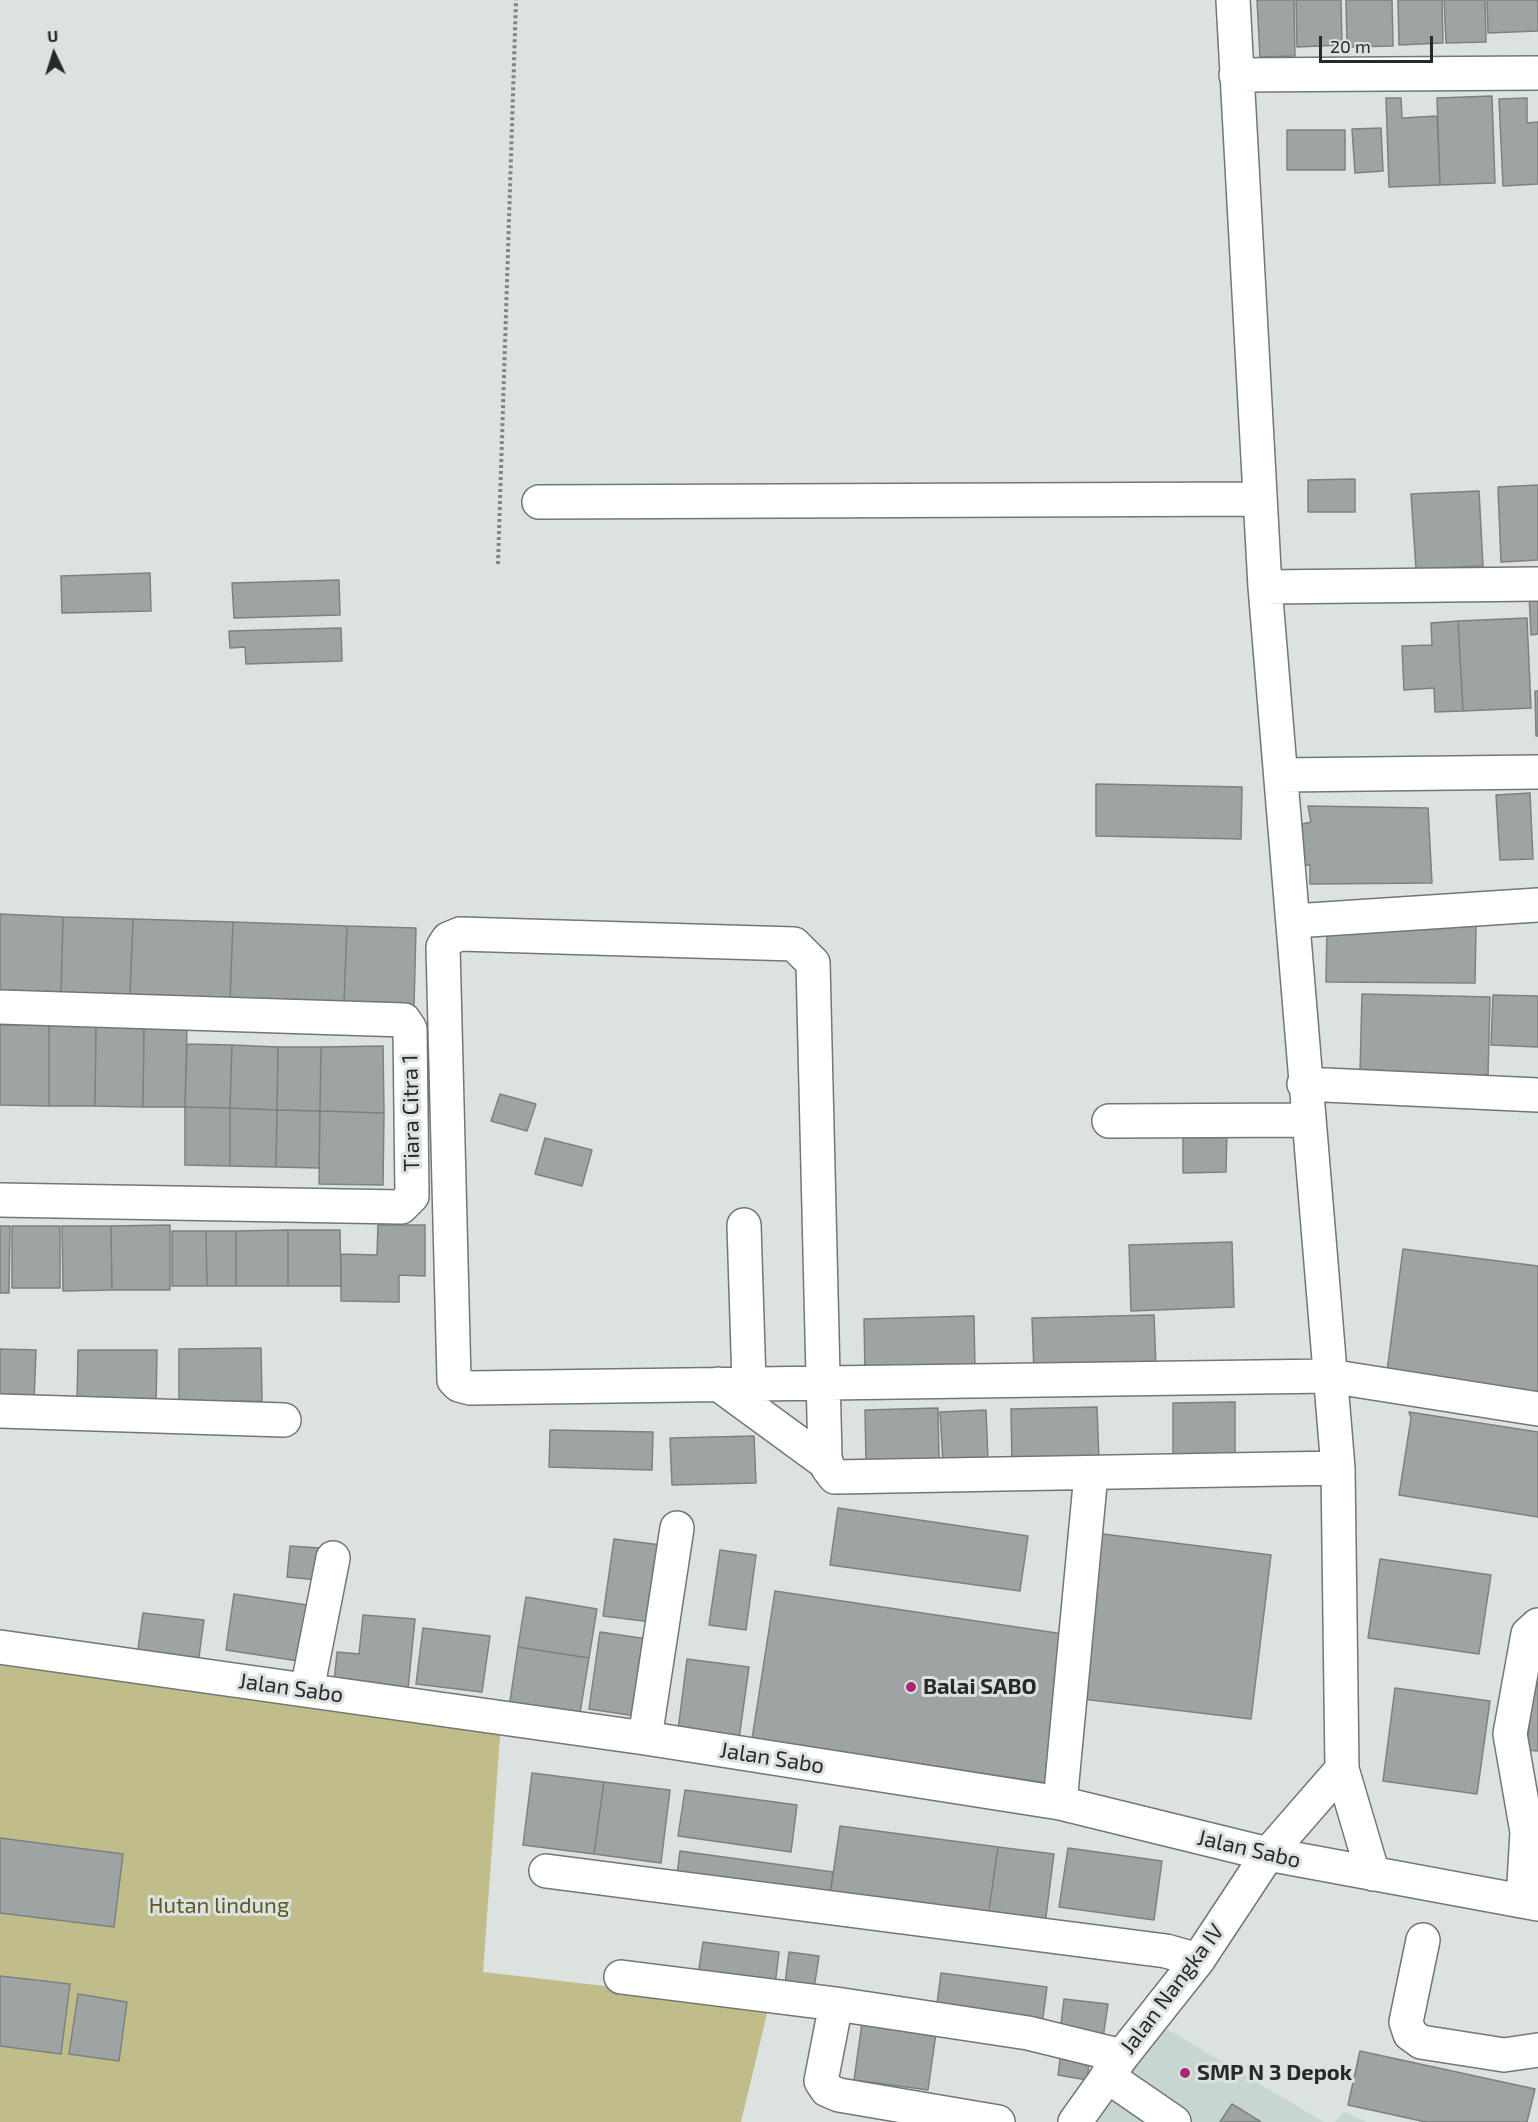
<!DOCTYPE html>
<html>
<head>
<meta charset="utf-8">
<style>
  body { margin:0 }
  #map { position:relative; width:1538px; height:2122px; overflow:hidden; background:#dce2e0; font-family:"Exo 2",sans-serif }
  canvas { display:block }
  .north { position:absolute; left:24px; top:24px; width:60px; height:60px; -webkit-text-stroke:4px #dce2e0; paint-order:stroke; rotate:356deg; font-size:16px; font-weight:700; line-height:24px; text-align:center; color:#282a29 }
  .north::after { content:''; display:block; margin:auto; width:21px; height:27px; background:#282a29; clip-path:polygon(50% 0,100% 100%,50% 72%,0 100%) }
  .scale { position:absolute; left:1319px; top:36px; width:114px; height:27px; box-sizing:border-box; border:3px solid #282a29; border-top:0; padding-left:8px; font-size:18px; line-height:21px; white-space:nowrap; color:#282a29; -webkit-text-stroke:4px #dce2e0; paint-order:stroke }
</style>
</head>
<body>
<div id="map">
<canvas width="1538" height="2122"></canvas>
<div class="north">U</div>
<div class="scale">20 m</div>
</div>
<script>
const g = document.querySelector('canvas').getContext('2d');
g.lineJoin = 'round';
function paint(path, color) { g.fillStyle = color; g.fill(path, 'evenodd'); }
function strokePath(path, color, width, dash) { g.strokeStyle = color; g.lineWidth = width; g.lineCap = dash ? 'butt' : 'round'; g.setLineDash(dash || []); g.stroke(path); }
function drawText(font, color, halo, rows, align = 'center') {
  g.font = font + ' "Exo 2",sans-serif'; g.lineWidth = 6; g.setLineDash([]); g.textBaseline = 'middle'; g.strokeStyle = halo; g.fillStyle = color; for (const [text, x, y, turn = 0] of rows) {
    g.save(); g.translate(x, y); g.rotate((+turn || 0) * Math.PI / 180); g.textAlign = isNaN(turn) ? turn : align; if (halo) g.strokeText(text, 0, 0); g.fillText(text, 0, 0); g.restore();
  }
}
const built = new Path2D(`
  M1160,2025l164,97h-227z
  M1344,2112l23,10h-32z`);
const green = new Path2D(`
  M0,1662l501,61 -18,249 286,33 -28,117h-741z`);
const building = new Path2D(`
  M1257,0h37l1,56 -35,1z
  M1296,0h45l1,45 -45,2z
  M1346,0h46l1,46 -46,1z
  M1398,0h44l1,43 -44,2z
  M1444,0h41l1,42 -40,1z
  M1487,0h51v31l-50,2z
  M1492,96l3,87 -55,2 -3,-87z
  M1386,98h15l1,20 35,-2 3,69 -51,2z
  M1527,98v25l11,-1v62l-35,2 -4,-87z
  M1381,128l2,43 -28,2 -3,-44z
  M1287,130h58v40h-58z
  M1355,479v33h-47v-32z
  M1538,485v75l-37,2 -3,-75z
  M1479,491l4,75 -67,3 -5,-75z
  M150,573l1,38 -89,2 -1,-37z
  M339,580l1,35 -106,3 -2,-35z
  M1538,592v42l-7,1 -2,-42z
  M1527,618l4,90 -68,3 -5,-90z
  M1458,621l5,90 -28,1 -1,-24 -30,2 -2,-44 30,-1 -1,-22z
  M341,628l1,33 -96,3 -1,-17 -15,1 -1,-17z
  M1535,691h3v45h-2z
  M1096,784l146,3 -1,52 -145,-3z
  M1530,793l3,66 -33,1 -4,-65z
  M1308,806l120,2 4,75 -122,1v-19l-11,1 -1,-41 13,-3z
  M0,914l63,3 -2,77 -61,-3z
  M63,917l70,2 -3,77 -69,-2z
  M133,919l100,3 -3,78 -100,-4z
  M233,922l114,4 -3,77 -114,-3z
  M1327,925l149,1 -1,57 -149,-1z
  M347,926l69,2 -2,78 -70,-3z
  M1362,994l128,3 -2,78 -128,-2z
  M1493,995l45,1v51l-47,-2z
  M0,1025h49v81l-49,-1z
  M49,1025l47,1 -1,80h-46z
  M96,1026l48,1 -1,80 -48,-1z
  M144,1027h43l-2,80h-42z
  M187,1044l45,1 -2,63 -45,-1z
  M232,1045l46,2 -1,63 -47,-2z
  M383,1046l1,67 -64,-2 1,-64z
  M278,1047h43l-1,64 -43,-1z
  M500,1094l36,10 -9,27 -36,-10z
  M185,1107l45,1v58l-45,-1z
  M230,1108l47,2 -1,57 -46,-1z
  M277,1110l43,1 -1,57 -43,-1z
  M320,1111l64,2 -1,72 -64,-1z
  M1183,1126l44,1 -1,45 -43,1z
  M545,1138l47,12 -10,36 -47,-12z
  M170,1225v65h-58l-1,-64z
  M378,1225h47v51l-26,-1v27l-58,-1v-47l36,1z
  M0,1226h10l-1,67h-9z
  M12,1226h48v62h-48z
  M62,1226h49l1,64 -49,1z
  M288,1230h52l1,56h-53z
  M288,1230v56h-52v-55z
  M172,1231h34l1,55h-35z
  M206,1231h30v55h-29z
  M1232,1242l2,65 -103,4 -2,-66z
  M1403,1249l135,17v132l-152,-19z
  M1154,1315l2,53 -122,4 -2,-54z
  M974,1316l1,56 -110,2 -1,-55z
  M261,1348l1,53 -83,1v-53z
  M0,1349l36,1 -2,52 -34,-1z
  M78,1350h79l-1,53h-79z
  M1235,1402v52l-62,1v-52z
  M1097,1407l2,54 -87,2 -1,-54z
  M938,1408l1,52 -73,3 -1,-53z
  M986,1410l2,50 -45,2 -3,-50z
  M1409,1412l129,20v85l-139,-22 12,-77z
  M550,1430l103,2 -1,38 -103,-3z
  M754,1436l2,47 -84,2 -2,-47z
  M838,1508l190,28 -8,55 -190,-26z
  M1095,1533l176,22 -20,164 -177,-21z
  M614,1539l47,6 -10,77 -48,-6z
  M290,1546l30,2 -2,32 -31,-3z
  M720,1550l36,5 -10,75 -37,-5z
  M1380,1559l111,16 -12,79 -111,-16z
  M775,1591l295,44 -23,148 -295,-44z
  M234,1594l80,12 -9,56 -79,-12z
  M526,1597l71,12 -8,49 -71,-11z
  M143,1613l61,7 -6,44 -61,-8z
  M363,1615l52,4 -7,70 -74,-6 3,-31 22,2z
  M423,1628l67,8 -8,56 -66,-8z
  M600,1632l47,7 -11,77 -47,-7z
  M518,1647l71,11 -10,61 -70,-11z
  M1538,1657v94l-12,-1z
  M687,1659l62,8 -10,72 -61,-9z
  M1395,1688l95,13 -13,93 -94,-13z
  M532,1773l72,9 -10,72 -71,-9z
  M604,1782l66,8 -9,73 -67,-9z
  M685,1790l112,15 -6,47 -113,-16z
  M840,1826l158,21 -11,77 -158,-21z
  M0,1838l123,16 -9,73 -114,-14z
  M998,1847l56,7 -10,78 -57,-8z
  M1068,1848l94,13 -8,59 -95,-13z
  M680,1851l153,21 -4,31 -153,-21z
  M703,1942l76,10 -4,33 -77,-10z
  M789,1952l30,4 -6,39 -29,-3z
  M941,1973l106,14 -5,38 -106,-14z
  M0,1976l70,8 -9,70 -61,-8z
  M78,1994l49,8 -8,59 -50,-7z
  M1064,1999l44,5 -5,34 -43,-6z
  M862,2023l74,10 -8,57 -74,-10z
  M1360,2051l175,38 -8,33h-101l-78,-17z
  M1061,2052l29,4 -3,24 -29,-5z
  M1232,2104l29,18h-41z`);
const path = new Path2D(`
  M498,564l18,-564`);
const minor = new Path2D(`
  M1233,0l32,587 73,881 4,301 31,105
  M1236,75l302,-2
  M539,502l721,-3
  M1265,587l273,-3
  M1282,775l256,-3
  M1294,921l244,-16
  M0,1007l404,13 6,9 2,167 -11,11 -401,-7
  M1304,1084l234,11
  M1109,1121l198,-1
  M744,1225l5,158
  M718,1384l108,79
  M0,1411l284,9
  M1338,1468l-503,9 -7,-9 -3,-10 -12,-495 -19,-19 -334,-10 -12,5 -5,8 11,433 5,5 11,3 859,-12 209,33
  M0,1647l645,91 415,65 208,51 270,50
  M307,1690l26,-132
  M645,1738l32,-210
  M1060,1803l31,-329
  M546,1871l620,80 32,9
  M1523,1901l4,-69 -17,-98 18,-100 10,-9
  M1423,1940l-17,82 4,12 11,8 83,13 34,-5
  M621,1977l215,27 192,29 94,23
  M836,2004l-15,77 6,9 12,5 159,27
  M1107,2076l67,46
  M1075,2122l47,-66 76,-96 70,-106 74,-85`);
const markers = [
  [911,1687,6,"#a82876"],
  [1185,2073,6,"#a82876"]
];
const streetNames = [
  ["Tiara Citra 1",411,1113,-91],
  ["Jalan Sabo",291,1688,8],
  ["Jalan Sabo",772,1758,9],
  ["Jalan Sabo",1249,1849,13],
  ["Jalan Nangka IV",1172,1989,-53]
];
const poiNames = [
  ["Balai SABO",923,1687],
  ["SMP N 3 Depok",1197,2073]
];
const parkNames = [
  ["Hutan lindung",219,1906]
];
paint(built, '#c8d6d1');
paint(green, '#c0bd8b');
paint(building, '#9ea3a4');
strokePath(building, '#7c8181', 1.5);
strokePath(minor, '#727775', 36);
strokePath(path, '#818584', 4, [3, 3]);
strokePath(minor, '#fff', 33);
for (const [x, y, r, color] of markers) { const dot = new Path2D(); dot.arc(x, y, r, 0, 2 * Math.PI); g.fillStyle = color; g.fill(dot); strokePath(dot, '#dce2e0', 2); }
drawText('22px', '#282a29', '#dce2e0', streetNames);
drawText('bold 22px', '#282a29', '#dce2e0', poiNames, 'left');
drawText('22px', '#5c5723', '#dce2e0', parkNames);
</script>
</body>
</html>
